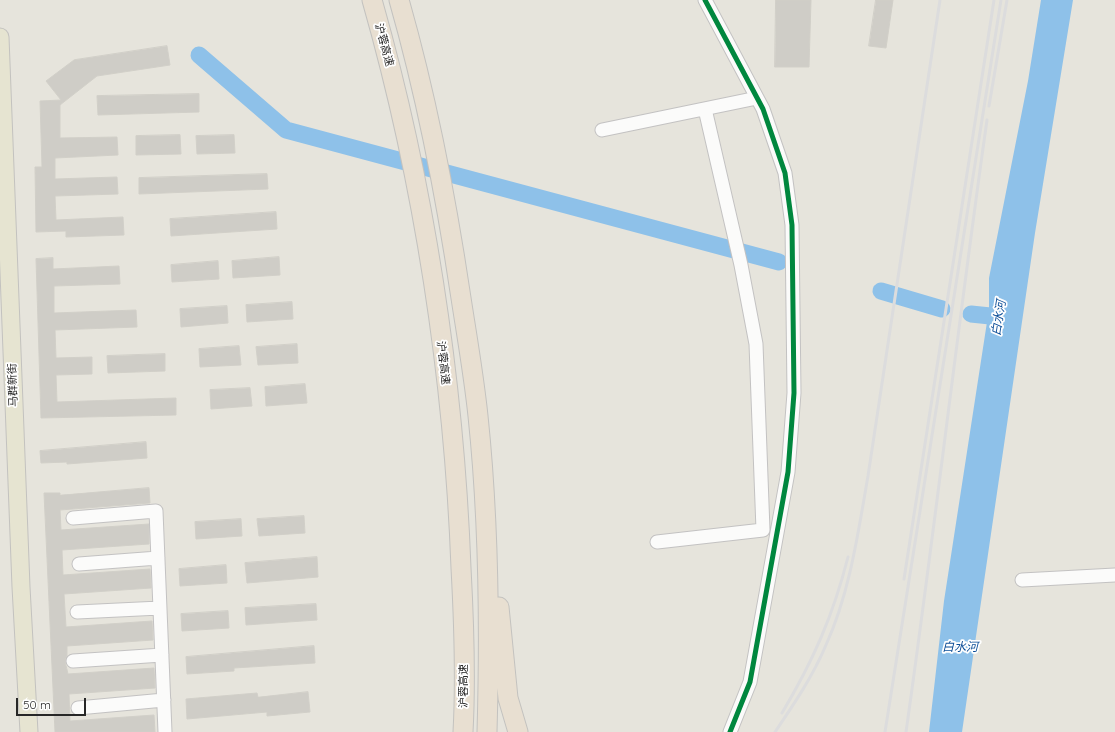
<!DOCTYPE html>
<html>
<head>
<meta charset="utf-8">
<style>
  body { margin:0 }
  #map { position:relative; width:1115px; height:732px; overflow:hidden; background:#e6e4dc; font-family:Quicksand,sans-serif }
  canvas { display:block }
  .scale { position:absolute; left:16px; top:698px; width:70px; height:18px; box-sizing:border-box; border:2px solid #272727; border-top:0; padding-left:5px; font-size:12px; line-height:14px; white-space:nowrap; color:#272727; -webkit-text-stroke:3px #fff; paint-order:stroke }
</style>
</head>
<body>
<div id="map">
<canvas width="1115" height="732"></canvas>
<div class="scale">50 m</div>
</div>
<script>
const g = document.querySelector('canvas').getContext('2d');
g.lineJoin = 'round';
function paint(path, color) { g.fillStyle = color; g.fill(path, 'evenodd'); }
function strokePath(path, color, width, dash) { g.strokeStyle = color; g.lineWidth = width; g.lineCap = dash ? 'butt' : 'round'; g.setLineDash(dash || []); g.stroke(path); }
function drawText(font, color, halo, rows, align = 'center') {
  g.font = font + ' Quicksand,"Noto Sans SC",sans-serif'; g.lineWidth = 3.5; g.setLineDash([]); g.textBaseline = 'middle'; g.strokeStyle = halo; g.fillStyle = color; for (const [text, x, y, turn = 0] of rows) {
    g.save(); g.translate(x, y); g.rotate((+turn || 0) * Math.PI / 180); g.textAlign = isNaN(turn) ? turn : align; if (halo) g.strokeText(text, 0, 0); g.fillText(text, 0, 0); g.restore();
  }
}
const water = new Path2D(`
  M1041,0h32l-38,233 -73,499h-33l15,-131 45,-292v-31l39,-197z`);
const river = new Path2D(`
  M199,55l87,75 493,132
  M881,291l61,18
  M971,314l29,3`);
const building = new Path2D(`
  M776,0h35l-2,67h-34z
  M876,0h17l-7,48 -17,-2z
  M167,46l3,19 -73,11 -37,29v33l57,-1 1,18 -63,3v21l62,-2 1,17 -63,2 1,24 67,-3 1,18 -58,2v-6l-30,1 -1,-65h7l-2,-66 21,-1 -15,-19 28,-21z
  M199,94v18l-101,3 -1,-19z
  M180,135l1,19 -45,1v-19z
  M234,135l1,18 -38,1 -1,-18z
  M267,174l1,15 -129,5v-16z
  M276,212l1,17 -106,7 -1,-17z
  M279,257l1,18 -47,3 -1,-17z
  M53,258v11l66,-3 1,18 -66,2v27l82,-3 1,17 -82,3 1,28 36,-1v17l-36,1 1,27 119,-4v17l-135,3 -5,-159z
  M218,261l1,18 -47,3 -1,-17z
  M292,302l1,17 -46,3 -1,-17z
  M227,306l1,17 -47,4 -1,-18z
  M297,344l1,19 -40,2 -2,-18z
  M239,346l2,19 -41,2 -1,-18z
  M165,354v17l-57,2 -1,-17z
  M305,384l2,19 -41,3 -1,-19z
  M250,388l2,18 -41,3 -1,-19z
  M146,442l1,16 -80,6v-2l-26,1 -1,-12z
  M149,488l1,15 -90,7 1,20 88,-6v20l-87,6 1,25 87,-6 1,19 -87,6 2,33 86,-6 1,19 -86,6v10l-2,5 3,13 86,-6 1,20 -86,6 1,27 84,-6 1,17h-100l-11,-239h16v2z
  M304,516l1,17 -46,3 -2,-17z
  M241,519l1,17 -46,3 -1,-17z
  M317,557l1,20 -71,6 -2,-20z
  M226,565l1,18 -47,3 -1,-17z
  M316,604l1,16 -71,5 -1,-17z
  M228,611l1,17 -47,3 -1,-17z
  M314,646l1,17 -81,5v3l-47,3 -1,-17z
  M308,692l2,20 -43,4v-4l-80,7 -1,-20 71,-6 1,4z`);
const minor = new Path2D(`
  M705,0l58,109 22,64 7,52 2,168 -6,79 -38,210 -20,50
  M602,130l155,-32
  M73,518l83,-7 9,221
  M657,542l106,-12 -7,-186 -15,-79 -36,-156
  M79,564l79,-6
  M1022,580l93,-5
  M77,612l83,-4
  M73,661l89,-6
  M78,708l86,-8`);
const major = new Path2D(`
  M0,37l21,550 8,145`);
const highway = new Path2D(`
  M372,0c52,182 82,379 89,568 3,55 5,110 2,164
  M399,0c28,98 47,197 62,298 6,39 13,79 17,118 11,105 12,211 9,316
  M499,607l9,91 10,34`);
const rail = new Path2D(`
  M989,106l18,-106
  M904,579l90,-579
  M782,713c31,-52 51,-97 66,-156
  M775,732c19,-28 38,-56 51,-87 24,-53 32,-112 42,-169l72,-476
  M885,732l116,-732
  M906,732c29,-204 52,-408 81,-612`);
const cycleway = new Path2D(`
  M705,0l58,109 22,64 7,52 2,168 -6,79 -38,210 -20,50`);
const streetNames = [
  ["沪蓉高速",384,45,75],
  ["沪蓉高速",443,363,83],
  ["马群新街",13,385,-92],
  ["沪蓉高速",464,686,-90]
];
const waterNames = [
  ["白水河",999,318,-81],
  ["白水河",960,647]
];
paint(water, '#8ec1e9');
strokePath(river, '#8ec1e9', 17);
paint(building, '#cfcdc7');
strokePath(building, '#d1cfc8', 1);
strokePath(minor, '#c3c2c2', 15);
strokePath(major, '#c3c2bf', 19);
strokePath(highway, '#c3c2bf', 21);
strokePath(minor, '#fbfbfa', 13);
strokePath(major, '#e6e4d1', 17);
strokePath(highway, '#e8dfd1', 19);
strokePath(rail, '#dcdcdd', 3);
strokePath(cycleway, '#00873e', 5);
drawText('11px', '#272727', '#fff', streetNames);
drawText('italic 12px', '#0b4d97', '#fff', waterNames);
</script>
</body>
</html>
